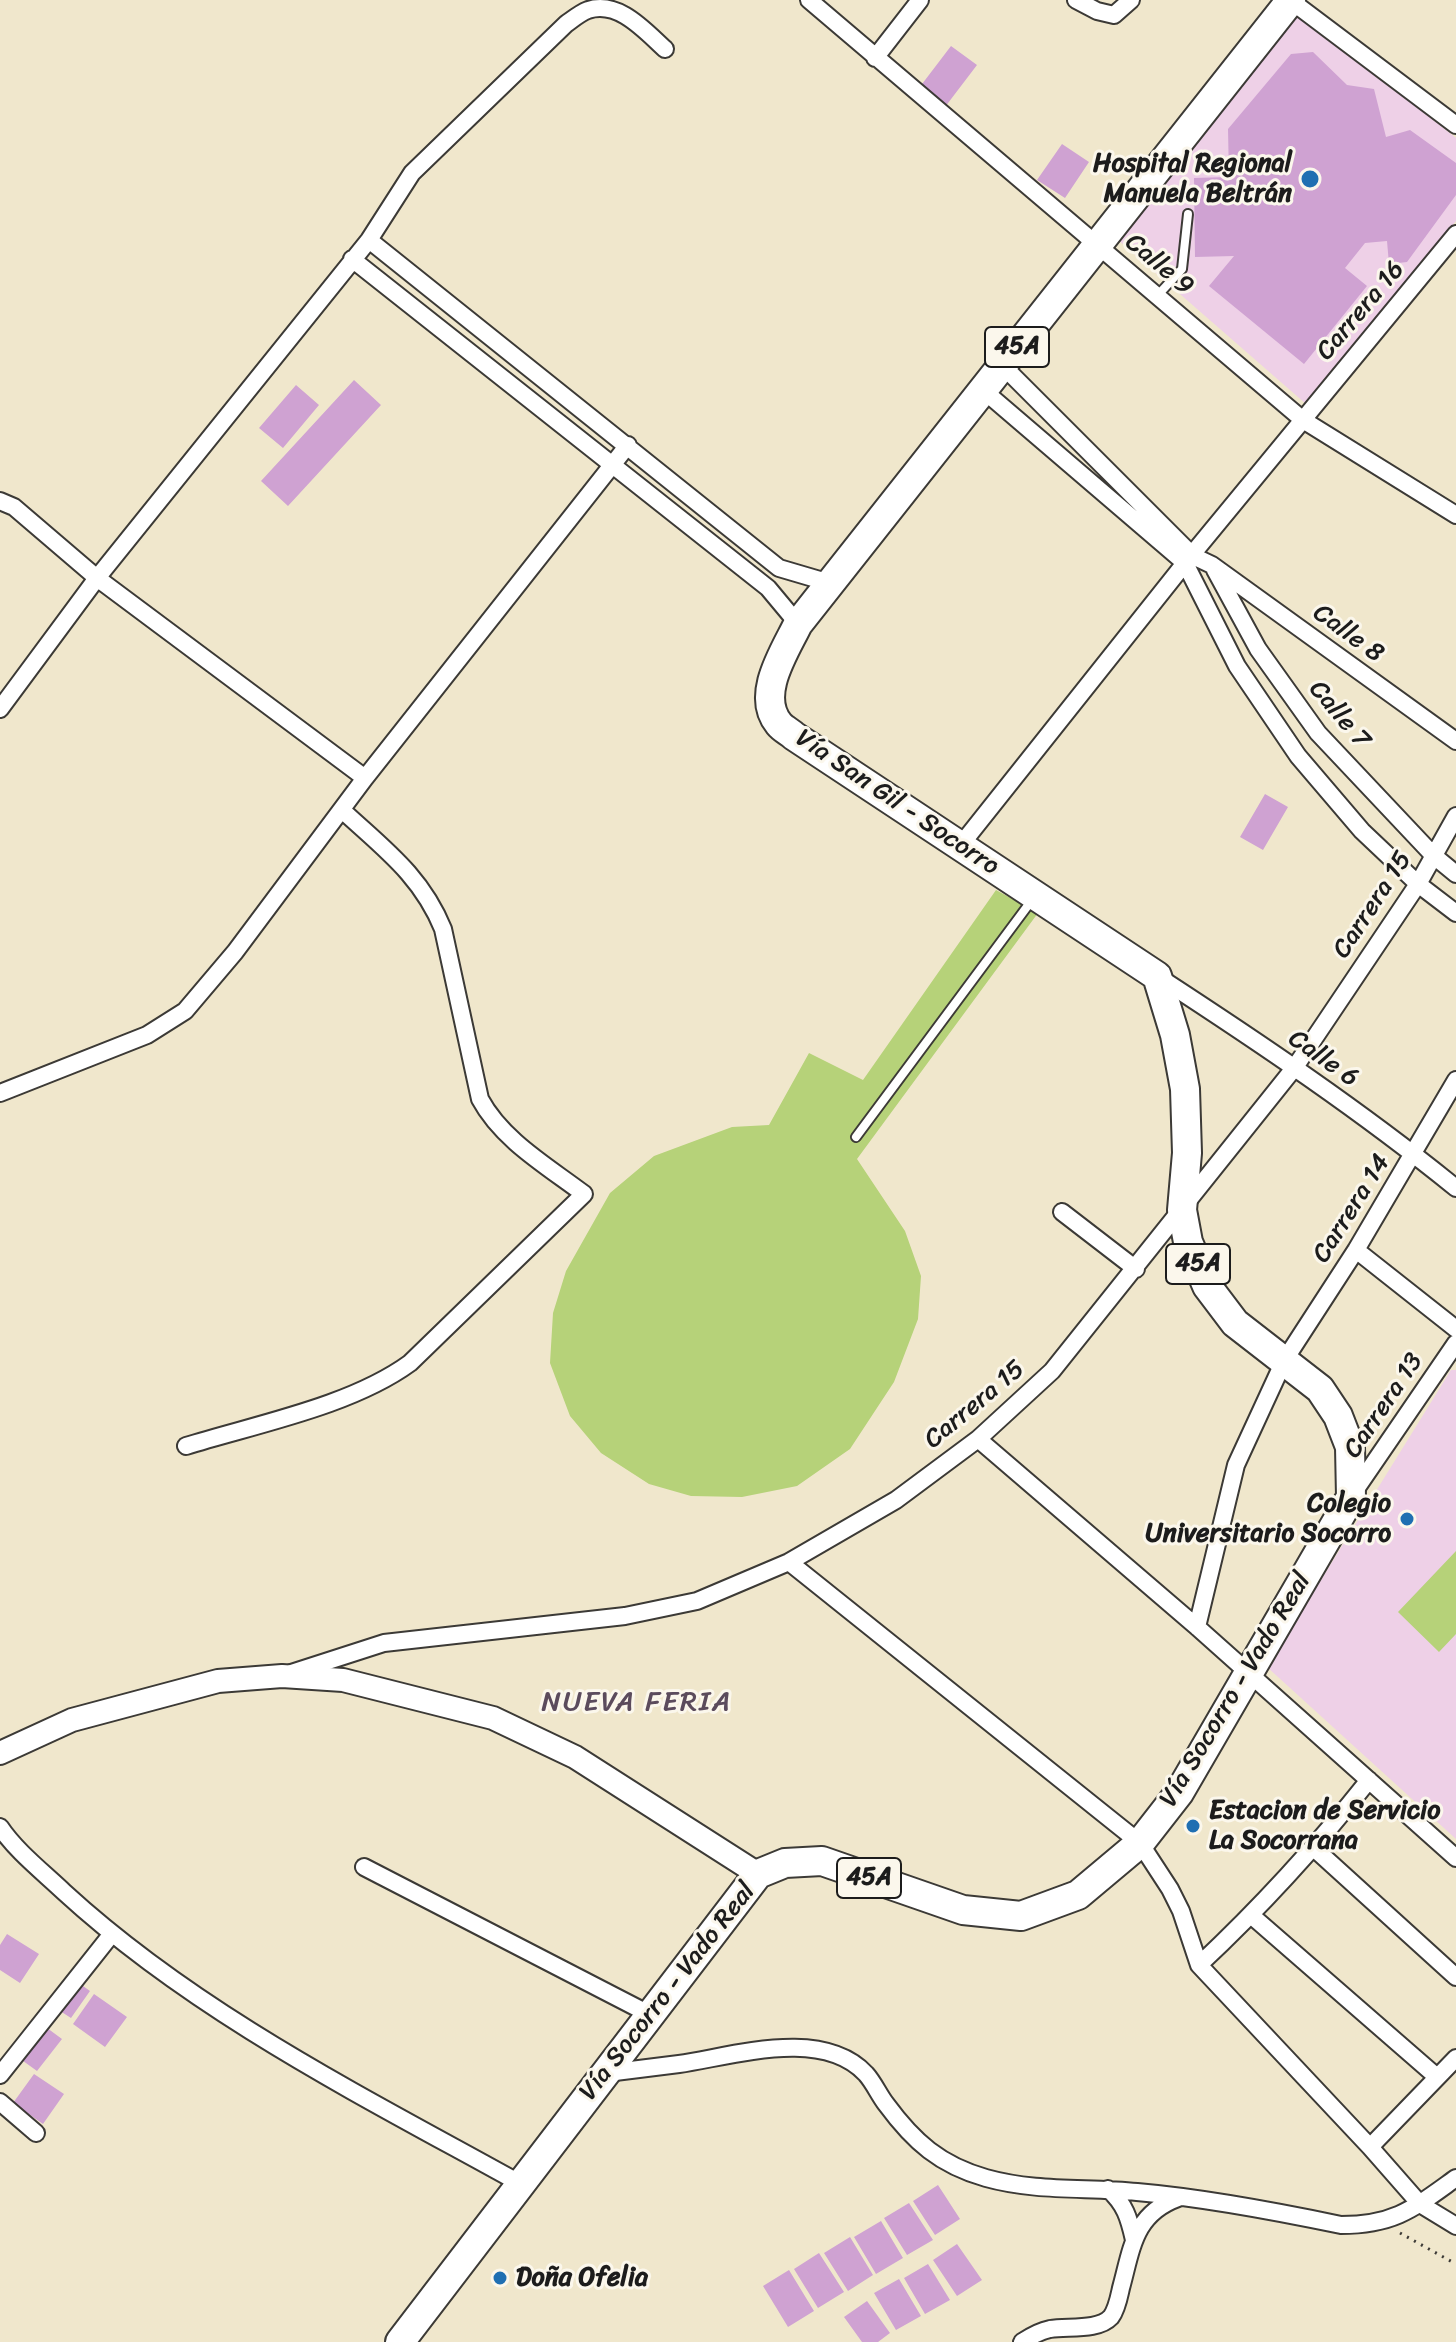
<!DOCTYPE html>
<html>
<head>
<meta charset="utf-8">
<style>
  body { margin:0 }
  canvas { display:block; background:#f0e7cc }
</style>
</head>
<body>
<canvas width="1456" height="2342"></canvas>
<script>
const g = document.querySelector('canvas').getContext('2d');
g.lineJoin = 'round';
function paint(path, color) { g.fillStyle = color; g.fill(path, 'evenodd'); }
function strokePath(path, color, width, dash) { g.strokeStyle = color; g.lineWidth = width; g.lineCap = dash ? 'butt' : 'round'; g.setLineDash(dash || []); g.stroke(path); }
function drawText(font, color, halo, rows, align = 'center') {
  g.font = font + ' Sriracha,sans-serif'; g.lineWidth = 6; g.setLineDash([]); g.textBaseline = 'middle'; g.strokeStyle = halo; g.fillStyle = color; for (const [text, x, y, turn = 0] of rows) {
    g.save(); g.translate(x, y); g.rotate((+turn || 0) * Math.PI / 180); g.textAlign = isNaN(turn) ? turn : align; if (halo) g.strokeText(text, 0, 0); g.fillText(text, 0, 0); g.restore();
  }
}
const built = new Path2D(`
  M1294,9l162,129v83l-150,183 -188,-164z
  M1451,1370h5v469l-189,-172z`);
const green = new Path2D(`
  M996,890l42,23 -181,246 48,72 16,45 -3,43 -24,63 -44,67 -53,37 -55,11 -51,-1 -42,-12 -48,-31 -31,-37 -20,-53 3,-50 13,-42 44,-78 44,-37 78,-29 37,-2 40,-72 54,27z
  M1456,1551v83l-17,18 -41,-40z`);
const building = new Path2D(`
  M951,46l26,19 -32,42 -26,-19z
  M1313,52l34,33 27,4 12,48 24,-7 46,33v32l-49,67 -18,2 -2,-23 -22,2 -20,25 22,18 -63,78 -95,-78 25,-30 -39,1 -1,-79 35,-1 -1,-48 63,-75z
  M1062,144l27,18 -24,36 -28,-18z
  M354,380l27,25 -93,101 -27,-25z
  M296,385l23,20 -36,43 -24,-20z
  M1265,794l23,13 -25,43 -23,-13z
  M7,1934l32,20 -19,29 -20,-13v-25z
  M76,1981l14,10 -19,27 -14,-9z
  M94,1994l33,23 -22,30 -32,-23z
  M43,2025l19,14 -25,32 -18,-13z
  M34,2074l30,20 -21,30 -30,-21z
  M938,2185l22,34 -25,16 -22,-34z
  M909,2203l24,37 -26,15 -23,-37z
  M881,2221l22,37 -27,16 -22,-37z
  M850,2237l23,38 -25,16 -24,-38z
  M957,2244l25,36 -25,16 -24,-36z
  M819,2253l25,39 -26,16 -24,-39z
  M928,2264l22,36 -25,14 -21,-36z
  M789,2270l25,41 -26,16 -25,-41z
  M899,2279l22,37 -25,14 -22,-37z
  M867,2301l23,32 -12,9h-16l-18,-25z`);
const path = new Path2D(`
  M1400,2233l56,31`);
const lane = new Path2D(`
  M1157,296l25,-27 6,-55
  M856,1137l176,-237`);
const street = new Path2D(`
  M809,0l494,420 153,95
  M1076,0l21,11 17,4 17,-15
  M1290,0l166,125
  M875,58l45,-58
  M369,240l410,328 51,15
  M352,259l416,329 30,36
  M1003,366l190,190 19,9 244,176
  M983,390l202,173 52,103 61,90 64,75 56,53 38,29
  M0,501l14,6 83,71 268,200
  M1215,570l43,79 60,84 116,123 22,18
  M0,709l97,-131 272,-338 43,-67 154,-149c7,-5 14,-11 22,-14 31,-10 57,21 77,39
  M960,846l225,-283 271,-329
  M1157,976c103,67 204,135 299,212
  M0,1093l147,-58 38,-24 50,-59 130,-174 263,-333
  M1062,1212l74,57
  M1356,1250l100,79
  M978,1439l219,188 259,231
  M186,1446c71,-22 165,-40 224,-83l174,-169c-37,-28 -82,-54 -104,-95l-37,-170c-22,-54 -60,-81 -101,-119
  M1354,1492l102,-149
  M789,1562l351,281 30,46 11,22 18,54 171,182 50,57 36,22
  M1197,1627l39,-162 48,-104 72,-111 100,-170
  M291,1673l93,-30 241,-27 72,-15 92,-39 107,-62 82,-61 74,-68 243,-304 123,-183 38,-68
  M0,1827c16,24 43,45 64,65 133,122 300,205 457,292
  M1315,1849l141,128
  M364,1867l285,147
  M1252,1916l185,161
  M1199,1965c63,-59 116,-117 170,-185
  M607,2073c24,-3 48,-6 72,-9 55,-8 143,-37 187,10 8,9 13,21 20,30 28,38 54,61 100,74 50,14 101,9 151,14 69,6 137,19 204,33 54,0 73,-17 115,-47
  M0,2075l111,-140
  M0,2102l36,31
  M1370,2147l86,-89
  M1108,2189c17,15 21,29 26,51
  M1022,2342c9,-6 18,-11 28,-13 18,-3 48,2 61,-12 6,-8 8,-20 10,-29 11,-40 13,-74 57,-90`);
const secondary = new Path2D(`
  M0,1753l72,-33 146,-39 64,-5 61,4 150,38 82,39 183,117`);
const highway = new Path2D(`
  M400,2342l358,-468 27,-11 37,-2 141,49 58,6 57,-21 62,-52 39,-50 172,-296 -1,-50 -12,-31 -18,-27 -85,-66 -28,-37 -19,-44 -6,-32 5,-57 -2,-64 -10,-54 -18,-59 -363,-240c-4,-4 -11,-7 -15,-12 -24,-29 6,-73 19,-100l493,-624`);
const markers = [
  [1310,179,10,"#1f6fb2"],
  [1407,1519,8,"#1f6fb2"],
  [1193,1826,8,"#1f6fb2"],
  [500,2278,8,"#1f6fb2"]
];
const shields = [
  [1017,347,64],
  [1198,1264,64],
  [869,1878,64]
];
const shieldNames = [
  ["45A",1017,347],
  ["45A",1198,1264],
  ["45A",869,1878]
];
const poiNames = [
  ["Hospital Regional",1292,164],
  ["Manuela Beltrán",1292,194],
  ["Colegio",1391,1504],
  ["Universitario Socorro",1391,1534],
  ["Estacion de Servicio",1209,1811,"left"],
  ["La Socorrana",1209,1841,"left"],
  ["Doña Ofelia",516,2278,"left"]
];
const streetNames = [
  ["Calle 9",1159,265,40],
  ["Carrera 16",1361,311,-50],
  ["Calle 8",1348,634,36],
  ["Calle 7",1339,715,50],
  ["Vía San Gil - Socorro",897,803,34],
  ["Carrera 15",1373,905,-57],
  ["Calle 6",1323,1059,35],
  ["Carrera 14",1352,1209,-58],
  ["Carrera 15",975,1405,-40],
  ["Carrera 13",1384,1406,-56],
  ["Vía Socorro - Vado Real",1236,1690,-59],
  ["Vía Socorro - Vado Real",668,1992,-52]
];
const neighbourhoodNames = [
  ["NUEVA FERIA",637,1703]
];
paint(built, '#eed0e7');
paint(green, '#b6d279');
paint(building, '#cfa2d2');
strokePath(lane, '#3c3a36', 12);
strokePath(street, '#3c3a36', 20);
strokePath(secondary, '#3c3a36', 26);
strokePath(highway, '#3c3a36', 32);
strokePath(path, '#3c3a36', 3, [2, 6]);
strokePath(lane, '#fff', 8);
strokePath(street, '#fff', 16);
strokePath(secondary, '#fff', 22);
strokePath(highway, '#fff', 28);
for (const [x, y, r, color] of markers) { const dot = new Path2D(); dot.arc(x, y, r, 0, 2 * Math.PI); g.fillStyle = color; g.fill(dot); strokePath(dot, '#fbf7ec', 3); }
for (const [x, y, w] of shields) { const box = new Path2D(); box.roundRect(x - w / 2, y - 20, w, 40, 6); g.fillStyle = '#fbf7ec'; g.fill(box); strokePath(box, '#1c1c1c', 2); }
drawText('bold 24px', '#1c1c1c', null, shieldNames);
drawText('bold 26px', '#1c1c1c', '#fbf7ec', poiNames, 'right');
drawText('26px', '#1c1c1c', '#fbf7ec', streetNames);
g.letterSpacing = '2px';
drawText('28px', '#5b4b5c', '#fbf7ec', neighbourhoodNames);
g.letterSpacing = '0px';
</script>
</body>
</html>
